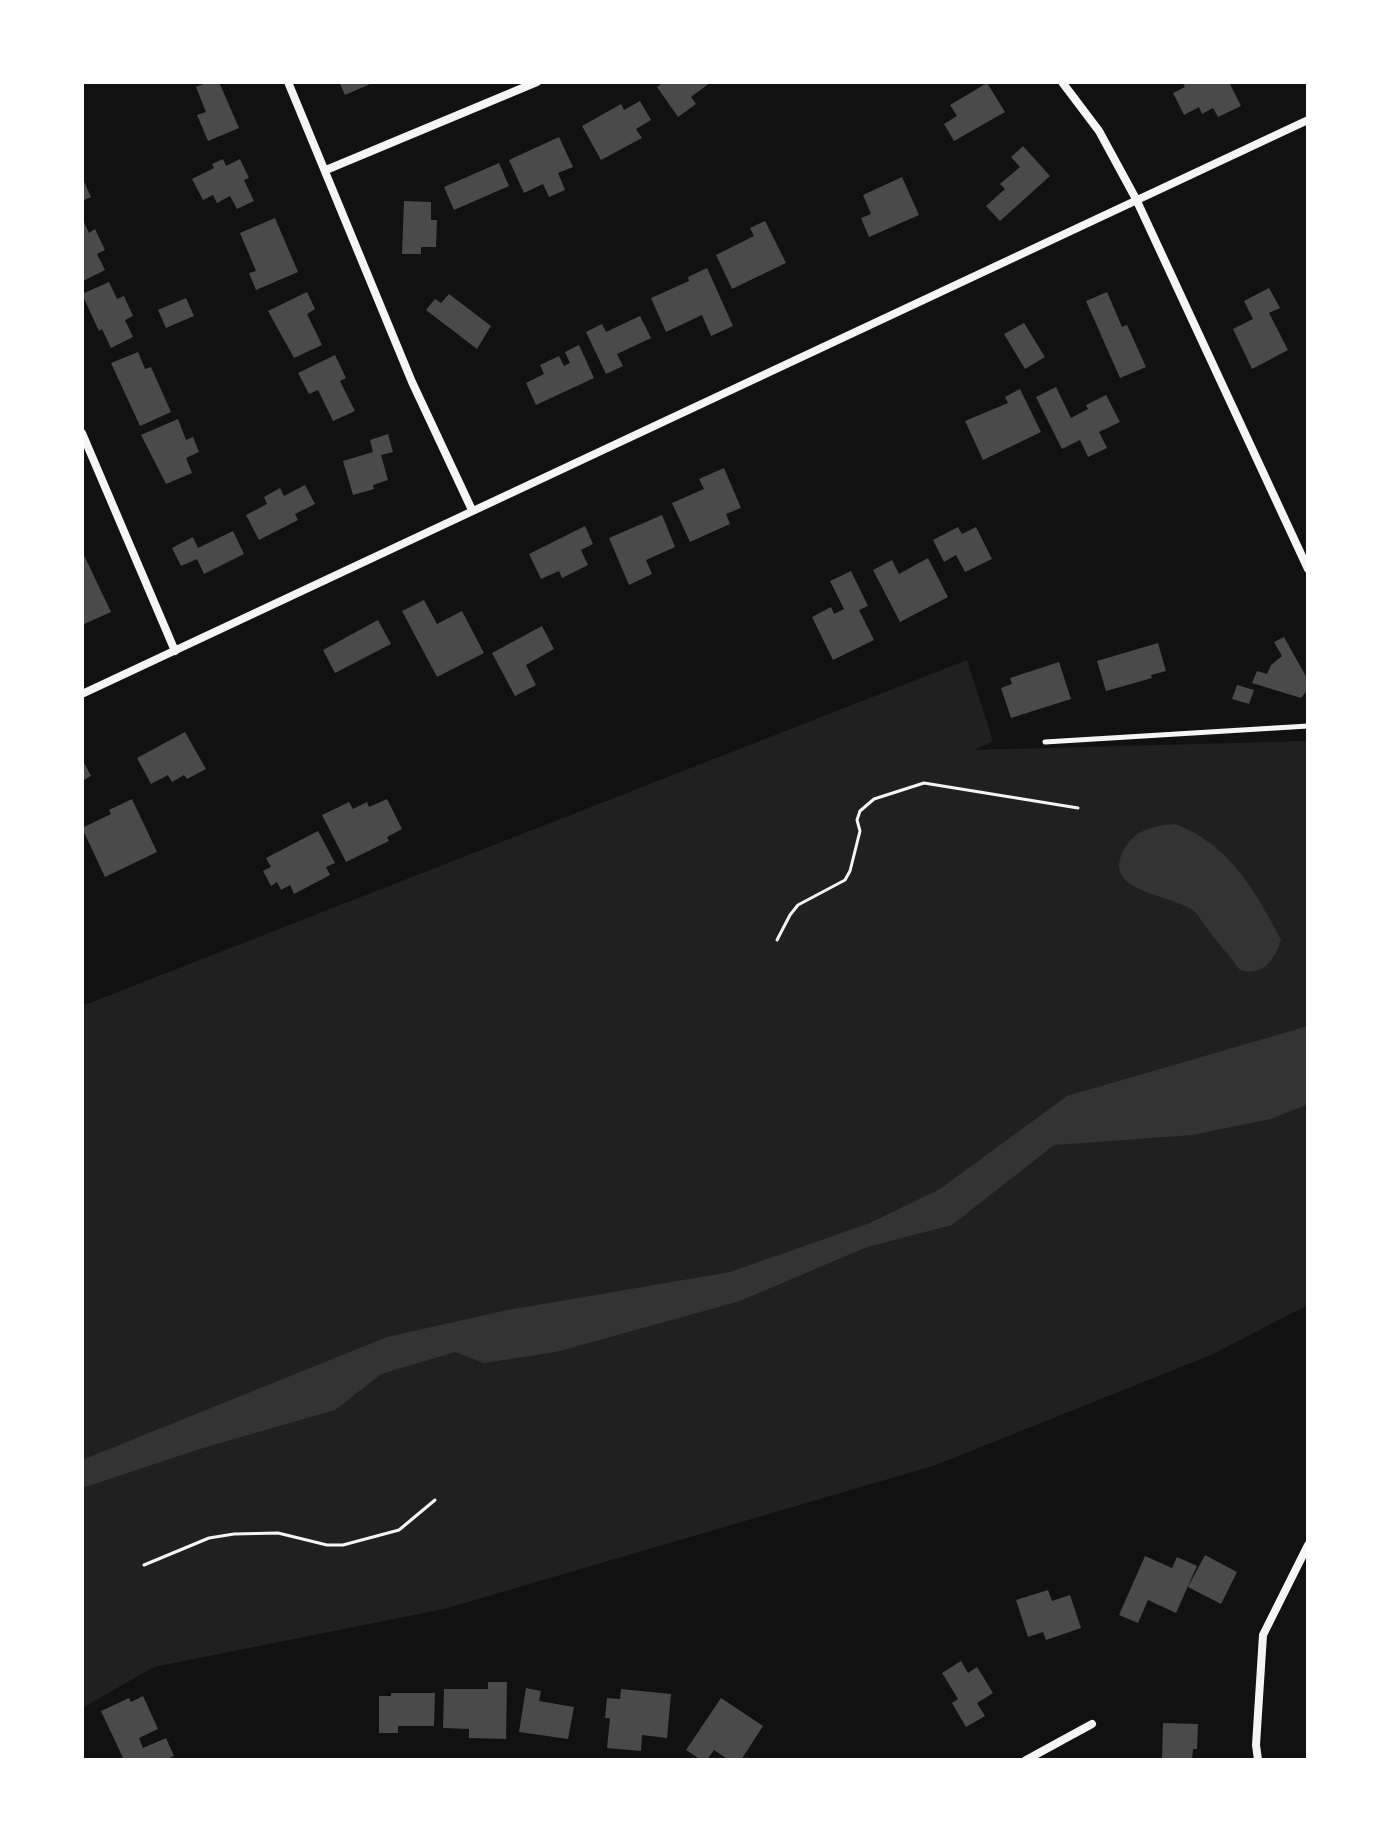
<!DOCTYPE html>
<html>
<head>
<meta charset="utf-8">
<style>
  body { margin:0 }
  #map { position:relative; width:1390px; height:1842px; overflow:hidden; background:#111; font-family:Ubuntu,sans-serif }
  canvas { display:block }
  .frame { position:absolute; inset:0; border:84px solid #fff; pointer-events:none }
</style>
</head>
<body>
<div id="map">
<canvas width="1390" height="1842"></canvas>
<div class="frame"></div>
</div>
<script>
const g = document.querySelector('canvas').getContext('2d');
g.lineJoin = 'round';
function paint(path, color) { g.fillStyle = color; g.fill(path, 'evenodd'); }
function strokePath(path, color, width, dash) { g.strokeStyle = color; g.lineWidth = width; g.lineCap = dash ? 'butt' : 'round'; g.setLineDash(dash || []); g.stroke(path); }
const green = new Path2D(`
  M967,660l26,81 -18,9 333,-9v564l-97,50 -275,110 -492,144 -290,58 -72,41v-702z`);
const water = new Path2D(`
  M1175,824c54,20 81,68 106,116 -6,19 -18,37 -41,30 -10,-13 -21,-26 -31,-39 -5,-6 -9,-14 -15,-20 -21,-17 -98,-18 -68,-65 12,-18 30,-20 49,-22z
  M1308,1026v78l-37,15 -79,16 -138,10 -102,80 -85,22 -127,54 -184,51 -72,11 -29,-11 -74,22 -46,36 -132,38 -121,40v-28l305,-123 121,-27 222,-38 140,-49 70,-34 127,-93z`);
const building = new Path2D(`
  M208,82h11l20,46 -31,13 -11,-26 9,-3 -10,-25z
  M339,82h36l-30,13z
  M664,82h47l-20,15 5,7 -18,13 -21,-30z
  M1182,82h47l12,24 -23,11 -5,-9 -11,6 -3,-7 -15,8 -11,-22 12,-6z
  M987,83l18,29 -51,29 -10,-17 13,-8 -7,-11z
  M640,101l11,19 -15,9 6,9 -41,22 -19,-34 39,-22 3,6z
  M559,137l14,30 -15,6 7,17 -16,7 -6,-13 -19,9 -15,-33z
  M1023,146l27,30 -50,45 -14,-15 19,-17 -5,-5 20,-17 -9,-10z
  M223,159l3,7 14,-7 9,19 -5,2 10,21 -17,8 -7,-13 -13,7 -4,-8 -10,5 -11,-21 22,-11 -2,-4z
  M499,163l10,23 -55,24 -10,-23z
  M82,177l9,20 -9,4z
  M902,177l17,38 -50,22 -8,-19 10,-4 -8,-19z
  M404,201l27,1v18h6l-1,27h-15v7h-19z
  M82,218l7,15 6,-4 10,21 -8,4 8,16 -22,11z
  M275,218l23,54 -42,18 -7,-17 7,-2 -16,-38z
  M765,221l21,42 -54,26 -16,-34 38,-19 -4,-8z
  M707,268l26,58 -22,10 -9,-21 -36,17 -15,-34 38,-17 -1,-4z
  M109,282l8,17 7,-3 9,20 -8,4 8,17 -22,11 -9,-19 -3,2 -17,-37z
  M1269,288l11,20 -11,5 19,37 -36,19 -19,-40 20,-10 -9,-18z
  M307,292l8,17 -8,5 15,31 -28,13 -26,-47z
  M1107,292l15,35 5,-2 19,42 -26,11 -34,-77z
  M449,294l42,32 -14,23 -51,-39 9,-11 6,4z
  M186,298l8,18 -28,12 -8,-18z
  M640,316l11,22 -34,16 6,12 -17,8 -20,-42 16,-8 4,8z
  M1024,323l21,34 -20,12 -21,-35z
  M579,345l15,33 -58,27 -10,-22 18,-9 -4,-9 19,-9 5,10 6,-3 -5,-11z
  M138,352l7,17 6,-2 20,45 -31,14 -29,-63z
  M335,355l11,23 -6,3 15,30 -22,10 -15,-31 -9,4 -11,-21z
  M1056,387l15,31 17,-9 -2,-4 20,-10 14,27 -21,10 8,16 -19,9 -8,-17 -18,9 -26,-52z
  M1020,389l21,43 -58,28 -18,-39 43,-18 -3,-6z
  M178,419l8,21 7,-3 6,15 -13,6 6,15 -26,11 -25,-49z
  M388,434l5,18 -12,3 7,25 -15,5 1,4 -21,6 -10,-34 30,-9 -3,-12z
  M724,468l17,40 -15,6 4,10 -40,18 -18,-39 32,-14 -5,-10z
  M305,485l10,19 -20,10 3,6 -39,20 -13,-25 21,-11 -3,-7 16,-9 4,8z
  M662,515l13,32 -29,13 6,14 -23,11 -20,-47z
  M585,526l8,18 -12,6 7,15 -26,13 -3,-7 -18,8 -12,-25z
  M958,527l4,7 14,-7 16,32 -27,13 -9,-17 -12,7 -11,-22z
  M233,531l11,23 -40,20 -7,-15 -16,7 -9,-18 21,-11 5,11z
  M82,551l29,61 -29,13z
  M928,558l20,39 -48,25 -27,-52 19,-10 7,14z
  M851,571l17,35 -9,4 15,30 -41,20 -21,-43 19,-10 3,7 10,-5 -14,-28z
  M424,600l13,24 25,-13 22,42 -47,24 -35,-66z
  M378,620l13,24 -56,29 -12,-23z
  M542,626l12,23 -28,16 10,20 -21,11 -23,-43z
  M1284,637l24,43v9l-7,9 -49,-15 5,-12 10,3 4,-9 11,-9 -8,-14z
  M1158,643l8,28 -15,4 1,3 -46,13 -9,-30z
  M1059,662l12,37 -60,19 -10,-30 11,-4 -2,-6z
  M1237,685l17,5 -5,14 -17,-5z
  M185,732l21,37 -19,10 -3,-4 -12,7 -4,-7 -17,9 -14,-26z
  M82,759l9,17 -9,5z
  M132,799l25,53 -52,25 -23,-49 29,-14 -2,-4z
  M387,799l15,30 -15,8 2,4 -43,21 -24,-47 27,-13 4,7 14,-7 2,5z
  M318,831l17,32 -9,4 4,8 -36,19 -4,-9 -9,5 -4,-8 -6,4 -8,-15 8,-4 -5,-9z
  M1205,1555l32,17 -16,32 -33,-17z
  M1145,1556l27,12 5,-11 20,9 -21,47 -28,-13 -10,23 -19,-8z
  M1048,1590l4,11 18,-6 11,33 -35,12 -3,-8 -15,5 -12,-37z
  M961,1661l7,12 9,-6 16,26 -16,10 8,13 -19,11 -14,-24 6,-4 -16,-26z
  M488,1682h19l-1,57 -37,-1v-9l-26,-1 1,-39h44z
  M526,1688l15,3 -2,10 35,6 -6,32 -49,-7z
  M621,1689l50,5 -4,44 -25,-3 -1,16 -34,-3 3,-30h-5l2,-20 13,1z
  M391,1693h44l-1,33h-36v7h-19v-37h12z
  M143,1696l15,33 -19,9 4,10 23,-10 8,18 -9,4h-41l-23,-49 28,-13 2,4z
  M721,1698l42,28 -22,34h-12l-15,-10 -7,10h-6l-15,-10z
  M1163,1723l35,1 -1,25h-4l-1,11h-30z`);
const path = new Path2D(`
  M777,940l13,-25 8,-10 47,-25 5,-9 10,-40 -3,-11 3,-9 14,-12 50,-16 154,25
  M144,1565l65,-27 25,-4 44,-1 49,12h16l56,-15 36,-30`);
const service = new Path2D(`
  M1045,742l263,-16`);
const minor = new Path2D(`
  M288,82l124,300 60,128
  M1062,82l37,49 37,68 172,370
  M326,170l211,-88
  M82,433l93,218
  M82,694l1226,-574
  M1026,1760l66,-36
  M1258,1760l-2,-15 7,-110 45,-90`);
paint(green, '#202020');
paint(water, '#333');
paint(building, '#4a4a4a');
strokePath(path, '#f5f5f5', 3);
strokePath(service, '#f5f5f5', 5);
strokePath(minor, '#f5f5f5', 8);
</script>
</body>
</html>
